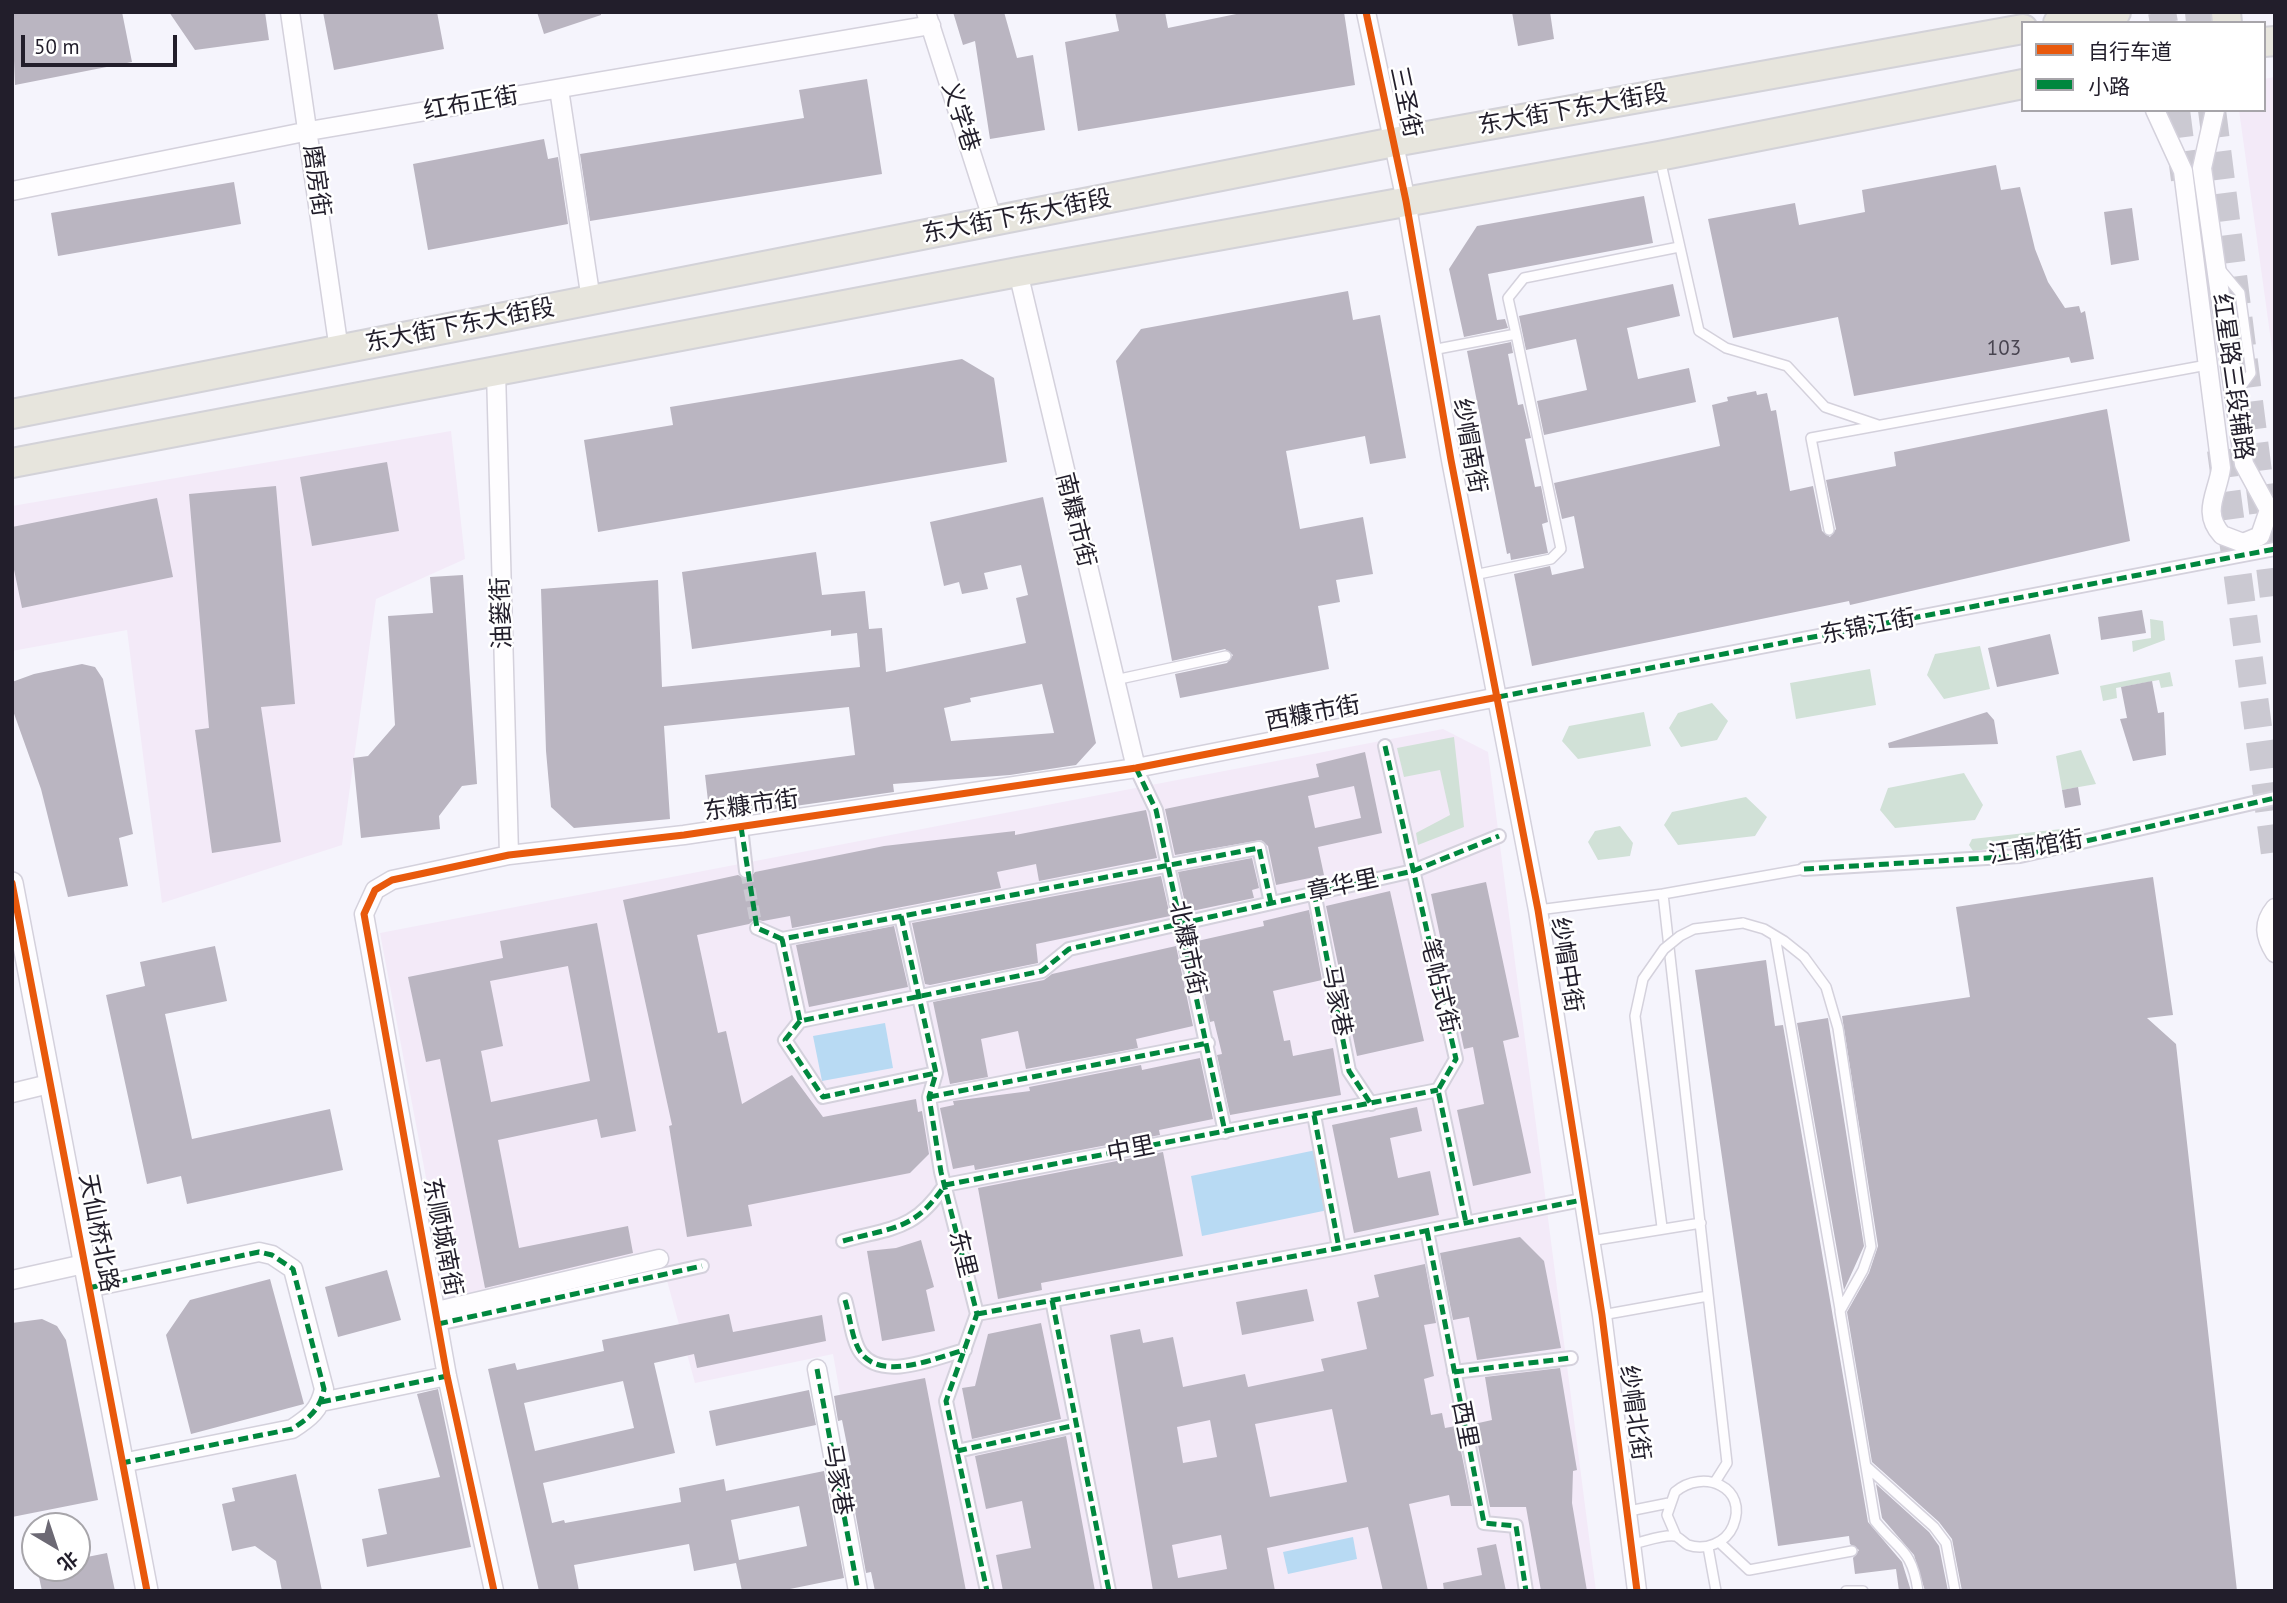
<!DOCTYPE html>
<html>
<head>
<meta charset="utf-8">
<style>
  body { margin:0 }
  #map { position:relative; width:2287px; height:1603px; overflow:hidden; background:#f5f4fc; font-family:"PT Sans","Noto Sans SC",sans-serif }
  canvas { display:block }
  .frame { position:absolute; inset:0; border:14px solid #221e2b; pointer-events:none }
  .legend { position:absolute; left:2021px; top:21px; width:245px; height:91px; box-sizing:border-box; background:#fff; border:2px solid #a7a5aa; margin:0; padding:9px 12px; list-style:none; font-size:21px; color:#221e2b }
  .legend li { display:flex; align-items:center; gap:14px; height:35px }
  .legend b { width:35px; border:2px solid #a7a5aa }
  .north { position:absolute; left:21px; top:1512px; width:70px; height:70px; box-sizing:border-box; background:#fff; border:2px solid #a7a5aa; border-radius:50%; rotate:141deg; font-size:19px; font-weight:700; line-height:28px; text-align:center; color:#221e2b }
  .north::after { content:''; display:block; margin:auto; width:24px; height:32px; background:#6c6974; clip-path:polygon(50% 0,100% 100%,50% 72%,0 100%) }
  .scale { position:absolute; left:21px; top:35px; width:156px; height:32px; box-sizing:border-box; border:4px solid #221e2b; border-top:0; padding-left:9px; font-size:21px; line-height:24px; white-space:nowrap; color:#221e2b; -webkit-text-stroke:5px #fff; paint-order:stroke }
</style>
</head>
<body>
<div id="map">
<canvas width="2287" height="1603"></canvas>
<div class="frame"></div>
<ul class="legend">
<li><b style="height:9px;background:#e8590c"></b>自行车道</li>
<li><b style="height:9px;background:#00873e"></b>小路</li>
</ul>
<div class="north">北</div>
<div class="scale">50 m</div>
</div>
<script>
const g = document.querySelector('canvas').getContext('2d');
g.lineJoin = 'round';
function paint(path, color) { g.fillStyle = color; g.fill(path, 'evenodd'); }
function strokePath(path, color, width, dash) { g.strokeStyle = color; g.lineWidth = width; g.lineCap = dash ? 'butt' : 'round'; g.setLineDash(dash || []); g.stroke(path); }
function drawText(font, color, halo, rows, align = 'center') {
  g.font = font + ' "PT Sans","Noto Sans SC",sans-serif'; g.lineWidth = 5; g.setLineDash([]); g.textBaseline = 'middle'; g.strokeStyle = halo; g.fillStyle = color; for (const [text, x, y, turn = 0] of rows) {
    g.save(); g.translate(x, y); g.rotate((+turn || 0) * Math.PI / 180); g.textAlign = isNaN(turn) ? turn : align; if (halo) g.strokeText(text, 0, 0); g.fillText(text, 0, 0); g.restore();
  }
}
const commercial = new Path2D(`
  M2275,77v293l-36,-260h25v-31z
  M451,431l14,128 -89,40 -34,246 -180,58 -35,-273 -115,21v-145z
  M1443,729l45,23 108,839h-721l-42,-237 -138,29 -32,-117 -211,50 -72,-383z`);
const green = new Path2D(`
  M2150,619l13,2 2,19 -32,12 -1,-11 19,-3z
  M1980,646l10,43 -46,10 -17,-24 8,-21z
  M1870,669l6,36 -80,14 -6,-36z
  M2170,672l3,14 -12,2 -2,-8 -43,8 1,10 -14,3 -3,-15z
  M1712,703l16,18 -11,19 -36,7 -12,-19 9,-15z
  M1644,712l7,34 -73,13 -16,-18 7,-15z
  M1454,737l10,90 -46,18 -2,-12 34,-18 -10,-45 -36,7 -7,-29z
  M2081,750l15,34 -34,6 -6,-34z
  M1964,773l19,32 -8,15 -80,8 -15,-18 8,-22z
  M1746,797l21,20 -12,19 -77,9 -14,-20 8,-13z
  M1620,826l13,17 -3,13 -32,4 -10,-18 7,-11z
  M2079,827l4,5 -2,6 -108,13 -4,-6 3,-6z`);
const water = new Path2D(`
  M885,1023l8,45 -71,13 -9,-45z
  M1316,1150l12,60 -126,26 -11,-60z
  M1353,1537l4,22 -69,15 -5,-22z`);
const building = new Path2D(`
  M12,12h110l10,50 -117,23z
  M169,12h96l4,28 -74,10z
  M323,12h114l7,37 -110,21z
  M537,12h64v3l-57,19z
  M953,12h51l13,46 16,-3 12,75 -55,9 -15,-98 -12,4z
  M1115,12h50l3,16 78,-16h98l11,73 -277,46 -13,-89 54,-11z
  M1512,12h38l4,27 -36,7z
  M867,79l15,95 -292,47 -10,-67 224,-36 -5,-28z
  M544,139l4,20 10,-2 10,67 -140,26 -15,-86z
  M1996,165l5,25 19,-3 15,62 13,33 17,26 14,-2 2,7 4,-2 9,48 -23,4 -2,-6 -215,39 -16,-79 -105,21 -25,-119 87,-16 4,22 66,-13 -3,-22z
  M234,182l7,42 -183,32 -7,-43z
  M1644,196l9,47 -165,31 9,46 8,-1 3,9 -44,9 -15,-68 28,-43z
  M2132,208l7,52 -28,5 -7,-53z
  M1673,284l7,32 -53,12 11,51 51,-11 7,34 -152,33 -7,-34 50,-11 -11,-51 -50,11 -7,-34z
  M1348,291l5,29 27,-5 26,143 -36,6 -5,-28 -79,15 14,78 63,-12 10,57 -37,6 4,22 -22,4 11,63 -149,29 -5,-24 52,-11 6,-8 -8,-6 -53,12 -56,-300 25,-32z
  M1511,342l2,11 -5,1 10,51 5,-1 8,34 -6,1 10,48 6,-1 7,36 -6,2 6,29 -37,7 -1,-7 -3,1 -40,-203z
  M962,359l32,19 13,84 -409,70 -14,-92 89,-15 -3,-18z
  M1756,391l1,4 10,-2 4,18 5,-1 14,81 23,-5 9,45 8,6 6,-8 -10,-49 70,-14 -2,-14 213,-43 23,132 -280,64 -1,-4 -317,65 -18,-92 36,-8 2,9 32,-7 -10,-52 -12,3 -8,-36 166,-37 -8,-41 16,-4 -1,-4z
  M387,462l12,69 -87,15 -12,-69z
  M276,486l19,218 -34,3 20,135 -69,11 -17,-123 14,-2 -20,-234z
  M1043,497l53,246 -20,22 -66,10 -117,9 1,8 -184,26 -5,-43 150,-20 -6,-48 -185,19 6,93 -96,9 -23,-21 -5,-56 -5,-162 117,-9 4,107 198,-20 -3,-34 -26,3v-6l-139,19 -10,-77 134,-20 6,43 43,-4 4,38 13,-1 4,44 140,-29 -10,-45 12,-3 -7,-30 -37,8 4,16 -26,5 -3,-12 -15,4 -14,-64zM1042,684l12,49 -103,8 -7,-33 27,-6 -1,-4z
  M157,498l16,79 -151,31 -10,-48v-33z
  M463,575l14,209 -15,2 -23,30 1,13 -79,9 -8,-80 15,-2 27,-31 -7,-109 45,-3 -3,-36z
  M2142,610l4,23 -45,7 -3,-23z
  M2050,634l9,40 -62,13 -9,-39z
  M82,664l13,3 8,12 30,155 -14,4 9,48 -60,11 -27,-108 -29,-81v-26l22,-8z
  M2152,681l6,32 6,-1 2,43 -33,6 -13,-42 7,-1 -6,-31z
  M1987,712l7,8 4,24 -109,4 -1,-5z
  M1365,752l17,81 -64,14 6,28 -48,10 -8,-39 -7,-6 -86,15 -10,-46 154,-32 -3,-13zM1354,786l7,32 -46,10 -7,-32z
  M2078,787l3,18 -16,3 -3,-18z
  M1146,810l11,48 -118,23 -3,-17 -39,8 4,16 -209,40 -2,-12 -27,5 -8,-2 -6,5 -52,11 21,98 8,-2 16,73 50,-29 31,42 93,-18 2,13 4,-1 7,43 -19,19 -162,32 4,21 -65,11 -18,-111 3,-1 -49,-225 115,-25 10,5 7,-8 129,-26 131,-15v4z
  M1252,858l7,30 -7,2 2,8 -67,14 -9,-40z
  M1161,876l9,40 -134,28 2,19 -108,22 -5,-1 -13,-61z
  M2153,877l20,138 -26,3 29,26 61,547h-275l-10,-52 -13,-17 -67,-60 -25,-150 22,-39 9,-27 -36,-230 128,-19 -14,-90z
  M1486,882l33,155 -16,4 28,132 -58,13 -16,-76 27,-6 -11,-57 -9,2 -33,-155z
  M1390,891l34,150 -67,15 -31,-150z
  M1309,910l13,70 -49,11 11,50 6,-1 3,16 40,-8 8,47 -111,20 -13,-60 5,-1 -8,-33 -4,1 -17,-80 71,-16 -1,-5z
  M597,923l39,208 -35,7 -4,-19 -99,21 21,108 109,-22 5,27 -148,35 -45,-229 -14,3 -18,-85 95,-19 -3,-17zM568,966l22,115 -99,21 -10,-51 22,-5 -13,-65z
  M894,926l14,61 -99,20 -13,-62z
  M215,946l12,55 -62,13 27,125 138,-30 13,61 -156,34 -6,-28 -34,8 -41,-189 39,-9 -5,-24z
  M1176,946l17,80 -57,13 2,9 -112,21 -8,-38 -37,8 7,38 -38,7 -17,-82 111,-22 8,-6z
  M1766,960l9,66 8,-1 85,497 34,40 9,29h-12l-3,-22 -41,5 -2,-16 6,-8 -9,-6 -1,-8 -71,10 -83,-576z
  M1828,1018l36,228 -20,44 -47,-267z
  M1200,1058l13,61 -54,11 1,5 -185,35 -1,-5 -21,4 -13,-61 14,-3 -1,-4 77,-10 -1,-4 112,-22 1,5z
  M1417,1107l5,24 -32,7 8,40 32,-7 9,44 -85,18 -22,-108z
  M1163,1152l20,104 -142,27 1,7 -44,9 -20,-111z
  M1520,1237l24,24 17,87 -84,12 -8,-43 -16,3 -13,-67z
  M921,1240l13,47 -8,3 9,41 -53,10 -15,-90 29,-3z
  M1425,1264l11,59 -12,2 10,51 -10,3 7,36 11,-2 3,15 11,-2 16,80h-21l-2,-11 -40,9 19,87h-45l-15,-64 -101,21 8,43h-122l-43,-256 30,-6 3,14 30,-6 10,50 62,-13 3,13 76,-16 -3,-12 46,-10 -10,-47 22,-5 -5,-22zM1332,1409l15,73 -77,15 -15,-73zM1210,1420l7,37 -34,6 -6,-36zM1221,1535l6,34 -49,9 -6,-33z
  M387,1270l14,50 -63,17 -13,-50z
  M270,1279l34,125 -113,30 -25,-99 24,-35z
  M1307,1289l7,32 -72,14 -6,-33z
  M729,1314l4,18 89,-17 4,26 -129,27 -3,-14 -40,9 21,90 -132,30 9,40 12,-3 1,3 116,-21 -2,-14 45,-9 2,12 98,-20 20,107 -64,13h-38l-6,-28 -42,8 -5,-27 -115,21 5,26h-40l-51,-222 27,-6 2,7 87,-19 -2,-11zM623,1381l11,47 -99,23 -11,-48zM799,1506l8,40 -68,14 -8,-40z
  M42,1319l15,7 9,14 32,160 -86,17v-194z
  M1041,1323l20,96 -89,20 -10,-51 13,-2 13,-52z
  M1560,1368l17,102 -4,1 -1,32 15,88h-46l-15,-84h-36l-16,-83 18,-4 -7,-43z
  M925,1378l41,213h-91l-4,-19 -5,1 -19,-107 4,-1 -9,-45 -4,1 -4,-25z
  M438,1389l33,158 -104,20 -5,-28 25,-5 -9,-45 62,-12 -23,-83z
  M809,1390l7,35 -100,21 -7,-35z
  M1066,1436l29,155h-92l-7,-36 35,-7 -9,-47 -36,8 -11,-53z
  M296,1474l23,102 3,15h-40l-6,-30 -21,-15 -23,5 -10,-47 13,-3 -3,-13z
  M1876,1484l53,48 10,14 9,45h-23l-11,-36 -32,-37z
  M1496,1544l10,47h-62l-1,-8 39,-8 -5,-27z
  M107,1553l8,38h-73l-5,-23h40v-9z`);
const pedestrianTunnel = new Path2D(`
  M746,871l11,57`);
const primaryTunnel = new Path2D(`
  M2162,12l2,11
  M2199,12l1,11
  M2176,110l9,70
  M2212,110l63,496
  M2221,450l54,404`);
const service = new Path2D(`
  M1660,159l39,172 27,17 61,18 38,41 53,18
  M2219,268l21,25 11,80 -16,22
  M1516,334l-8,-36 16,-20 155,-31
  M1432,350l84,-16 45,215 -10,10 -77,16
  M1829,530l-18,-92 396,-73
  M1115,680l111,-24
  M1663,894l141,-25
  M1538,910l125,-16 64,569 -12,19
  M1743,923l21,6 20,12 20,16 22,30 12,41 33,219 -8,23 -23,41 35,210c24,30 37,28 43,70
  M1775,936l65,373
  M1656,1181l6,46
  M1590,1241l111,-18
  M1602,1315l106,-19
  M1866,1466l68,61 12,16 9,48
  M1629,1511l40,-8
  M1719,1542l30,28 103,-19
  M1632,1544c12,-2 31,-10 43,-8 4,1 9,7 13,9 17,6 38,-2 45,-19 16,-39 -30,-58 -58,-34l-8,23 9,21
  M1708,1547l8,44
  M1846,1591h17`);
const pedestrian = new Path2D(`
  M1498,697l777,-148
  M1385,746l71,313 -18,31 28,133
  M1136,768l20,42 69,322
  M741,827l5,44
  M1804,869l216,-13 255,-58
  M1314,892l35,179 22,33
  M1271,903l-12,-55 -477,91 18,82 242,-50 27,-22 344,-78 86,-35
  M901,916l35,157 -7,24 12,75 36,142 -31,87 41,190
  M757,928l25,11
  M800,1021l-15,19 38,57 113,-24
  M929,1097l279,-54
  M1314,1115l25,133
  M1427,1231l57,292 32,3 10,65
  M843,1241c50,-14 71,-10 102,-56l493,-95
  M845,1300c5,16 7,41 16,53 22,29 76,4 104,-3
  M1052,1300l57,291
  M977,1314l362,-66 243,-48
  M438,1324l264,-58
  M1454,1372l117,-14
  M957,1451l119,-26`);
const minor = new Path2D(`
  M290,12l49,338
  M926,12l67,209
  M1366,12l40,189 45,259 87,450 64,405 35,276
  M559,89l32,211
  M2155,110l28,61 38,297c-3,25 -20,44 1,67l21,8 17,-7 9,-26 -25,-46 -42,-296 13,-58
  M12,191l297,-60 622,-106
  M1018,272l118,496
  M496,371l13,484
  M2275,908c-13,16 -10,29 0,45
  M12,1093l37,-9
  M12,1280l72,-16
  M88,1288l171,-36 13,3 21,14 31,120c-4,21 -15,29 -32,40l-170,34
  M437,1311l222,-52
  M817,1369l41,222
  M321,1402l126,-26
  M494,1591l-47,-215 -83,-462 11,-24 17,-10 117,-25 175,-20 452,-67 362,-71`);
const tertiary = new Path2D(`
  M12,883l135,708`);
const primary = new Path2D(`
  M2226,12l1,11
  M2058,23l58,-11
  M2264,42l11,-1
  M12,414l1382,-272 629,-113
  M12,463l1006,-191 641,-116 364,-72`);
const serviceBridge = new Path2D(`
  M1656,1181l-21,-165 8,-37 21,-30 16,-13 14,-7 49,-6`);
const quiet = new Path2D(`
  M1498,697l777,-148
  M1385,746l71,313 -18,31 28,133
  M1136,768l20,42 69,322
  M741,827l16,101 25,11
  M1804,869l216,-13 255,-58
  M1314,892l35,179 22,33
  M1271,903l-12,-55 -477,91 18,82 242,-50 27,-22 344,-78 86,-35
  M901,916l35,157 -7,24 12,75 36,142 -31,87 41,190
  M800,1021l-15,19 38,57 113,-24
  M929,1097l279,-54
  M1314,1115l25,133
  M1427,1231l57,292 32,3 10,65
  M843,1241c50,-14 71,-10 102,-56l493,-95
  M88,1288l171,-36 13,3 21,14 31,120c-4,21 -15,29 -32,40l-170,34
  M845,1300c5,16 7,41 16,53 22,29 76,4 104,-3
  M1052,1300l57,291
  M977,1314l362,-66 243,-48
  M438,1324l264,-58
  M817,1369l41,222
  M1454,1372l117,-14
  M321,1402l126,-26
  M957,1451l119,-26`);
const cycleway = new Path2D(`
  M1366,12l40,189 45,259 87,450 64,405 35,276
  M12,883l135,708
  M494,1591l-47,-215 -83,-462 11,-24 17,-10 117,-25 175,-20 452,-67 362,-71`);
const numberNames = [
  ["103",2004,349]
];
const streetNames = [
  ["三圣街",1405,102,78],
  ["红布正街",471,104,-10],
  ["东大街下东大街段",1573,110,-10],
  ["义学巷",960,117,72],
  ["磨房街",316,181,82],
  ["东大街下东大街段",1017,217,-11],
  ["东大街下东大街段",460,326,-11],
  ["红星路三段辅路",2232,377,82],
  ["纱帽南街",1469,446,80],
  ["南糠市街",1075,520,76],
  ["油篓街",502,613,-92],
  ["东锦江街",1868,627,-11],
  ["西糠市街",1313,714,-11],
  ["东糠市街",751,806,-8],
  ["江南馆街",2036,848,-10],
  ["章华里",1343,886,-12],
  ["北糠市街",1187,948,78],
  ["纱帽中街",1566,965,81],
  ["笔帖式街",1439,986,77],
  ["马家巷",1336,1001,79],
  ["中里",1131,1150,-11],
  ["天仙桥北路",98,1233,79],
  ["东顺城南街",442,1237,79],
  ["东里",962,1254,76],
  ["纱帽北街",1634,1413,82],
  ["西里",1464,1425,79],
  ["马家巷",837,1480,80]
];
paint(commercial, '#f3eaf8');
paint(green, '#d1e1d7');
paint(water, '#b8daf3');
paint(building, '#bab5c1');
strokePath(pedestrianTunnel, '#cbc9d2', 12, [12, 6]);
strokePath(primaryTunnel, '#cbc9d2', 28, [28, 14]);
strokePath(service, '#d4d1dc', 12);
strokePath(pedestrian, '#d4d1dc', 16);
strokePath(minor, '#d4d1dc', 21);
strokePath(tertiary, '#d4d1dc', 24);
strokePath(primary, '#d3d2d8', 32);
strokePath(service, '#fefdff', 9);
strokePath(pedestrian, '#fefdff', 12);
strokePath(minor, '#fefdff', 18);
strokePath(tertiary, '#fefdff', 21);
strokePath(primary, '#e7e5dd', 28);
strokePath(serviceBridge, '#d4d1dc', 12, []);
strokePath(serviceBridge, '#fefdff', 9);
strokePath(quiet, '#00873e', 5, [10, 5]);
strokePath(cycleway, '#e8590c', 7);
drawText('21px', '#484450', null, numberNames);
drawText('24px', '#221e2b', '#fff', streetNames);
</script>
</body>
</html>
